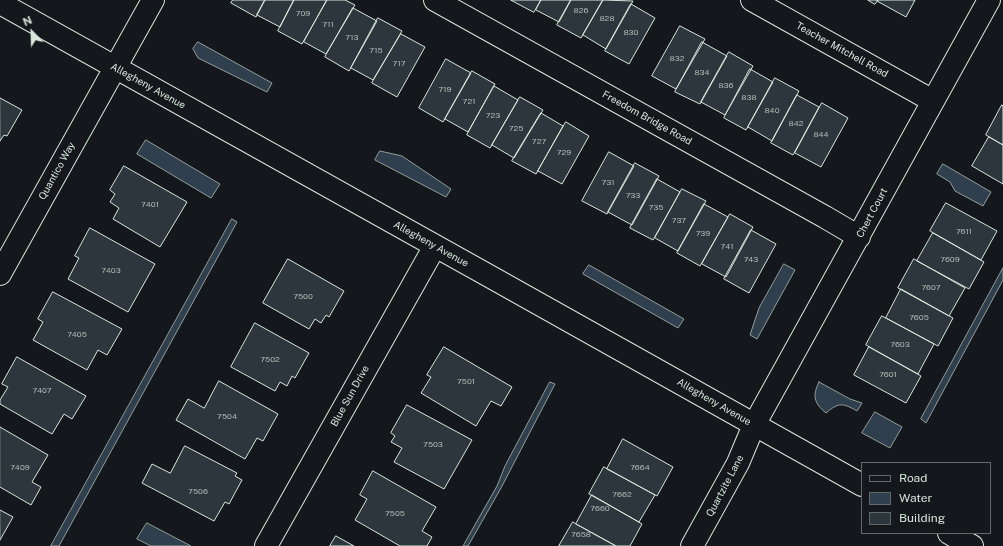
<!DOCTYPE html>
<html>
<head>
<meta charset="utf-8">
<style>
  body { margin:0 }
  #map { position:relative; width:1003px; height:546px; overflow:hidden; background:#14181c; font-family:"Public Sans",sans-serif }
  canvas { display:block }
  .legend { position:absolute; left:861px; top:462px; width:130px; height:72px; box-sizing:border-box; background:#14181c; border:1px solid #626a69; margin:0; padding:5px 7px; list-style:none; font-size:12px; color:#d8e6dc }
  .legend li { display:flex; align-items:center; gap:8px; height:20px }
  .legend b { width:20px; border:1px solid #626a69 }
  .north { position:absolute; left:12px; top:12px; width:40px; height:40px; -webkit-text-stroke:3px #14181c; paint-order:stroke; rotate:337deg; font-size:11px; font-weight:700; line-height:16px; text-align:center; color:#d8e6dc }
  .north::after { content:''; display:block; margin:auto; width:14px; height:18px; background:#d8e6dc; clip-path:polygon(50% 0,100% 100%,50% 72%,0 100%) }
</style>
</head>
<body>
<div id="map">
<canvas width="1003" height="546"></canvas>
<ul class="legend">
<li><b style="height:5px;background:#14181c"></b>Road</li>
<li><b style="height:11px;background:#2f3f4d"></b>Water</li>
<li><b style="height:11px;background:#2c363c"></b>Building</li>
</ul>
<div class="north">N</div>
</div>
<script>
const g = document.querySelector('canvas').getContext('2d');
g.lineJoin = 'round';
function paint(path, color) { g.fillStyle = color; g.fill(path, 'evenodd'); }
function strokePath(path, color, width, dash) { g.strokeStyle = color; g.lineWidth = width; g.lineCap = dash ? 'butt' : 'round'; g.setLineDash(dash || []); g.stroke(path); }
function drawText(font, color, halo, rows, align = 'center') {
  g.font = font + ' "Public Sans",sans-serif'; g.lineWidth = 3; g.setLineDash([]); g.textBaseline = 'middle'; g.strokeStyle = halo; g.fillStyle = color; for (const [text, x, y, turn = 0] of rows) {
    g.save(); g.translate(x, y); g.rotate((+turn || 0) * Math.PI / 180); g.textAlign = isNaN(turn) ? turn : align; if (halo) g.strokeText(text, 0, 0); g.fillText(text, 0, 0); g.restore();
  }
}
const water = new Path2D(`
  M198,42l74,41 -5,9 -69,-34 -5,-9z
  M146,140l74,44 -9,14 -74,-44z
  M380,151l22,5 49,33 -5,8 -71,-37z
  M943,164l48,28 -8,14 -28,-15 -5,-9 -13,-8z
  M232,219l5,3 -178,324h-8z
  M784,264l11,6 -38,69 -7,-4 9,-27z
  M589,265l95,54 -6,9 -95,-54z
  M1003,268v12l-77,143 -5,-4z
  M550,382l5,2 -54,104 -33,58h-5l34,-60 8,-20z
  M819,382l31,17 12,4 -5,8c-14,-8 -18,-9 -31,2 -12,-10 -14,-17 -7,-31z
  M875,412l27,15 -12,21 -28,-15z
  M147,523l44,23h-40l-14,-7z`);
const building = new Path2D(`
  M233,0h32l-9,17 -25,-14z
  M265,0h29l-14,27 -23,-12z
  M294,0h33l-25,44 -24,-13z
  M327,0h18l10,5 -29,49 -22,-12z
  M511,0h30l-7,12z
  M541,0h30l-12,22 -23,-12z
  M571,0h32l-22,38 -24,-13z
  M603,0l30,1 -27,48 -23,-14z
  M868,0h10l-3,4z
  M878,0h37l-9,17 -29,-16z
  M631,4l24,14 -26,46 -24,-13z
  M353,8l24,13 -28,50 -24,-14z
  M378,18l24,13 -29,49 -22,-12z
  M680,26l25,13 -29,50 -24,-13z
  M401,34l24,13 -28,50 -25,-14z
  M702,42l25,14 -27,48 -25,-12z
  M729,52l24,14 -28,49 -24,-13z
  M446,59l25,14 -28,49 -24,-14z
  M750,69l23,13 -27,48 -22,-12z
  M472,71l23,13 -27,48 -23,-13z
  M775,78l24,13 -27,50 -24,-14z
  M494,86l24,14 -28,48 -23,-13z
  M797,95l22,12 -26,48 -22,-12z
  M520,97l23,13 -29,48 -22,-13z
  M0,98l22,12 -15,26 -3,-1 -4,6z
  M822,103l26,15 -27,49 -26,-14z
  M1002,105l1,1v39l-17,-10z
  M541,113l22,13 -27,48 -24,-13z
  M566,122l23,14 -27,48 -24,-13z
  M989,137l14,8v39l-31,-18z
  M609,152l25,14 -27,48 -25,-13z
  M635,163l24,13 -27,49 -24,-13z
  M124,166l63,36 -27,45 -47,-28 6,-11 -9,-6 5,-8 -5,-4z
  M657,179l23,13 -27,48 -23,-12z
  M682,189l24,12 -28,50 -23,-13z
  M946,203l51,28 -16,29 -51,-29z
  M704,204l24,13 -28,49 -23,-13z
  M730,214l23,13 -27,50 -24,-13z
  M90,228l65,36 -27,48 -60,-33 11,-21 -4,-2z
  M751,230l25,14 -27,49 -25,-14z
  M933,233l51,29 -15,27 -52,-28z
  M288,259l56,32 -15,26 -3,-2 -5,8 -6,-4 -6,10 -46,-26z
  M914,259l51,29 -16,28 -51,-28z
  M901,289l52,29 -15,28 -52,-28z
  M53,292l69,37 -15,26 -9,-5 -11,20 -54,-30 10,-18 -5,-3z
  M882,316l52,28 -16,30 -52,-29z
  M255,323l54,30 -14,25 -3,-2 -5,10 -7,-4 -5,9 -44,-24z
  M444,347l68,40 -11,19 -10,-5 -15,25 -55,-33 10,-16 -4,-2z
  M869,347l52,29 -15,27 -52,-28z
  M17,357l69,39 -14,23 -8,-5 -12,20 -52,-30v-4l8,-13 -6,-3z
  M219,381l59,33 -15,27 -6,-3 -12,21 -69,-39 12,-21 16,9z
  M407,405l65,35 -28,49 -50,-27 8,-14 -11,-6 4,-6 -4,-3z
  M0,427l48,28 -16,27 9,5 -10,18 -31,-18z
  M623,439l50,28 -16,29 -50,-27z
  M185,446l52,27 -2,3 7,4 -13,24 -4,-2 -11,19 -72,-38 10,-19 18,9z
  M604,467l51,28 -16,27 -50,-28z
  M373,471l63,36 -14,24 10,6 -5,9h-27l-45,-26 12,-21 -7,-4z
  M592,495l50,29 -12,22h-14l-40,-22z
  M0,510l13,7 -13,23z
  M573,522l3,2 40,22h-57z
  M336,536l18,10h-24z`);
const minor = new Path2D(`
  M435,0l390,217 34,20
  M752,0l181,101
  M0,3l482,269 380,213
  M0,274l153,-274
  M949,533l23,13
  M266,546l169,-300
  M692,546l46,-83 16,-38 235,-425`);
const numberNames = [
  ["826",581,11],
  ["709",303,14],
  ["828",607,19],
  ["711",328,25],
  ["830",631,33],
  ["713",352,38],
  ["715",376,51],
  ["832",677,59],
  ["717",399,64],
  ["834",702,73],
  ["836",726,86],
  ["719",445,90],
  ["838",749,98],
  ["721",469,102],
  ["840",772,111],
  ["723",493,116],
  ["842",796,124],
  ["725",516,129],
  ["844",821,135],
  ["727",539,142],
  ["729",564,153],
  ["731",608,183],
  ["733",633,196],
  ["7401",150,205],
  ["735",656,208],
  ["737",679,221],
  ["7611",964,232],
  ["739",703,234],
  ["741",727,247],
  ["743",751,260],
  ["7609",950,260],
  ["7403",111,271],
  ["7607",931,288],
  ["7500",303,297],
  ["7605",919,318],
  ["7405",77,335],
  ["7603",900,345],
  ["7502",270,360],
  ["7601",888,375],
  ["7501",466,382],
  ["7407",42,391],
  ["7504",227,417],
  ["7503",433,445],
  ["7409",20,468],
  ["7664",640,468],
  ["7506",198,492],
  ["7662",622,495],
  ["7660",600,509],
  ["7505",395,514],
  ["7658",581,535]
];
const streetNames = [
  ["Teacher Mitchell Road",842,50,29],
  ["Allegheny Avenue",148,86,29],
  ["Freedom Bridge Road",647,118,29],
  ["Quantico Way",57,171,-61],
  ["Chert Court",872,213,-62],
  ["Allegheny Avenue",431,244,29],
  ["Blue Sun Drive",350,396,-61],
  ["Allegheny Avenue",714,402,30],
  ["Quartzite Lane",725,486,-62]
];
paint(water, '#2f3f4d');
strokePath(water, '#939e99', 1);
paint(building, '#2c363c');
strokePath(building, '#d8e6dc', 1);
strokePath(minor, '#d8e6dc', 24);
strokePath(minor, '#14181c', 22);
drawText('8px', '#adbab4', null, numberNames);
drawText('10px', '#d8e6dc', '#14181c', streetNames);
</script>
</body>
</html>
